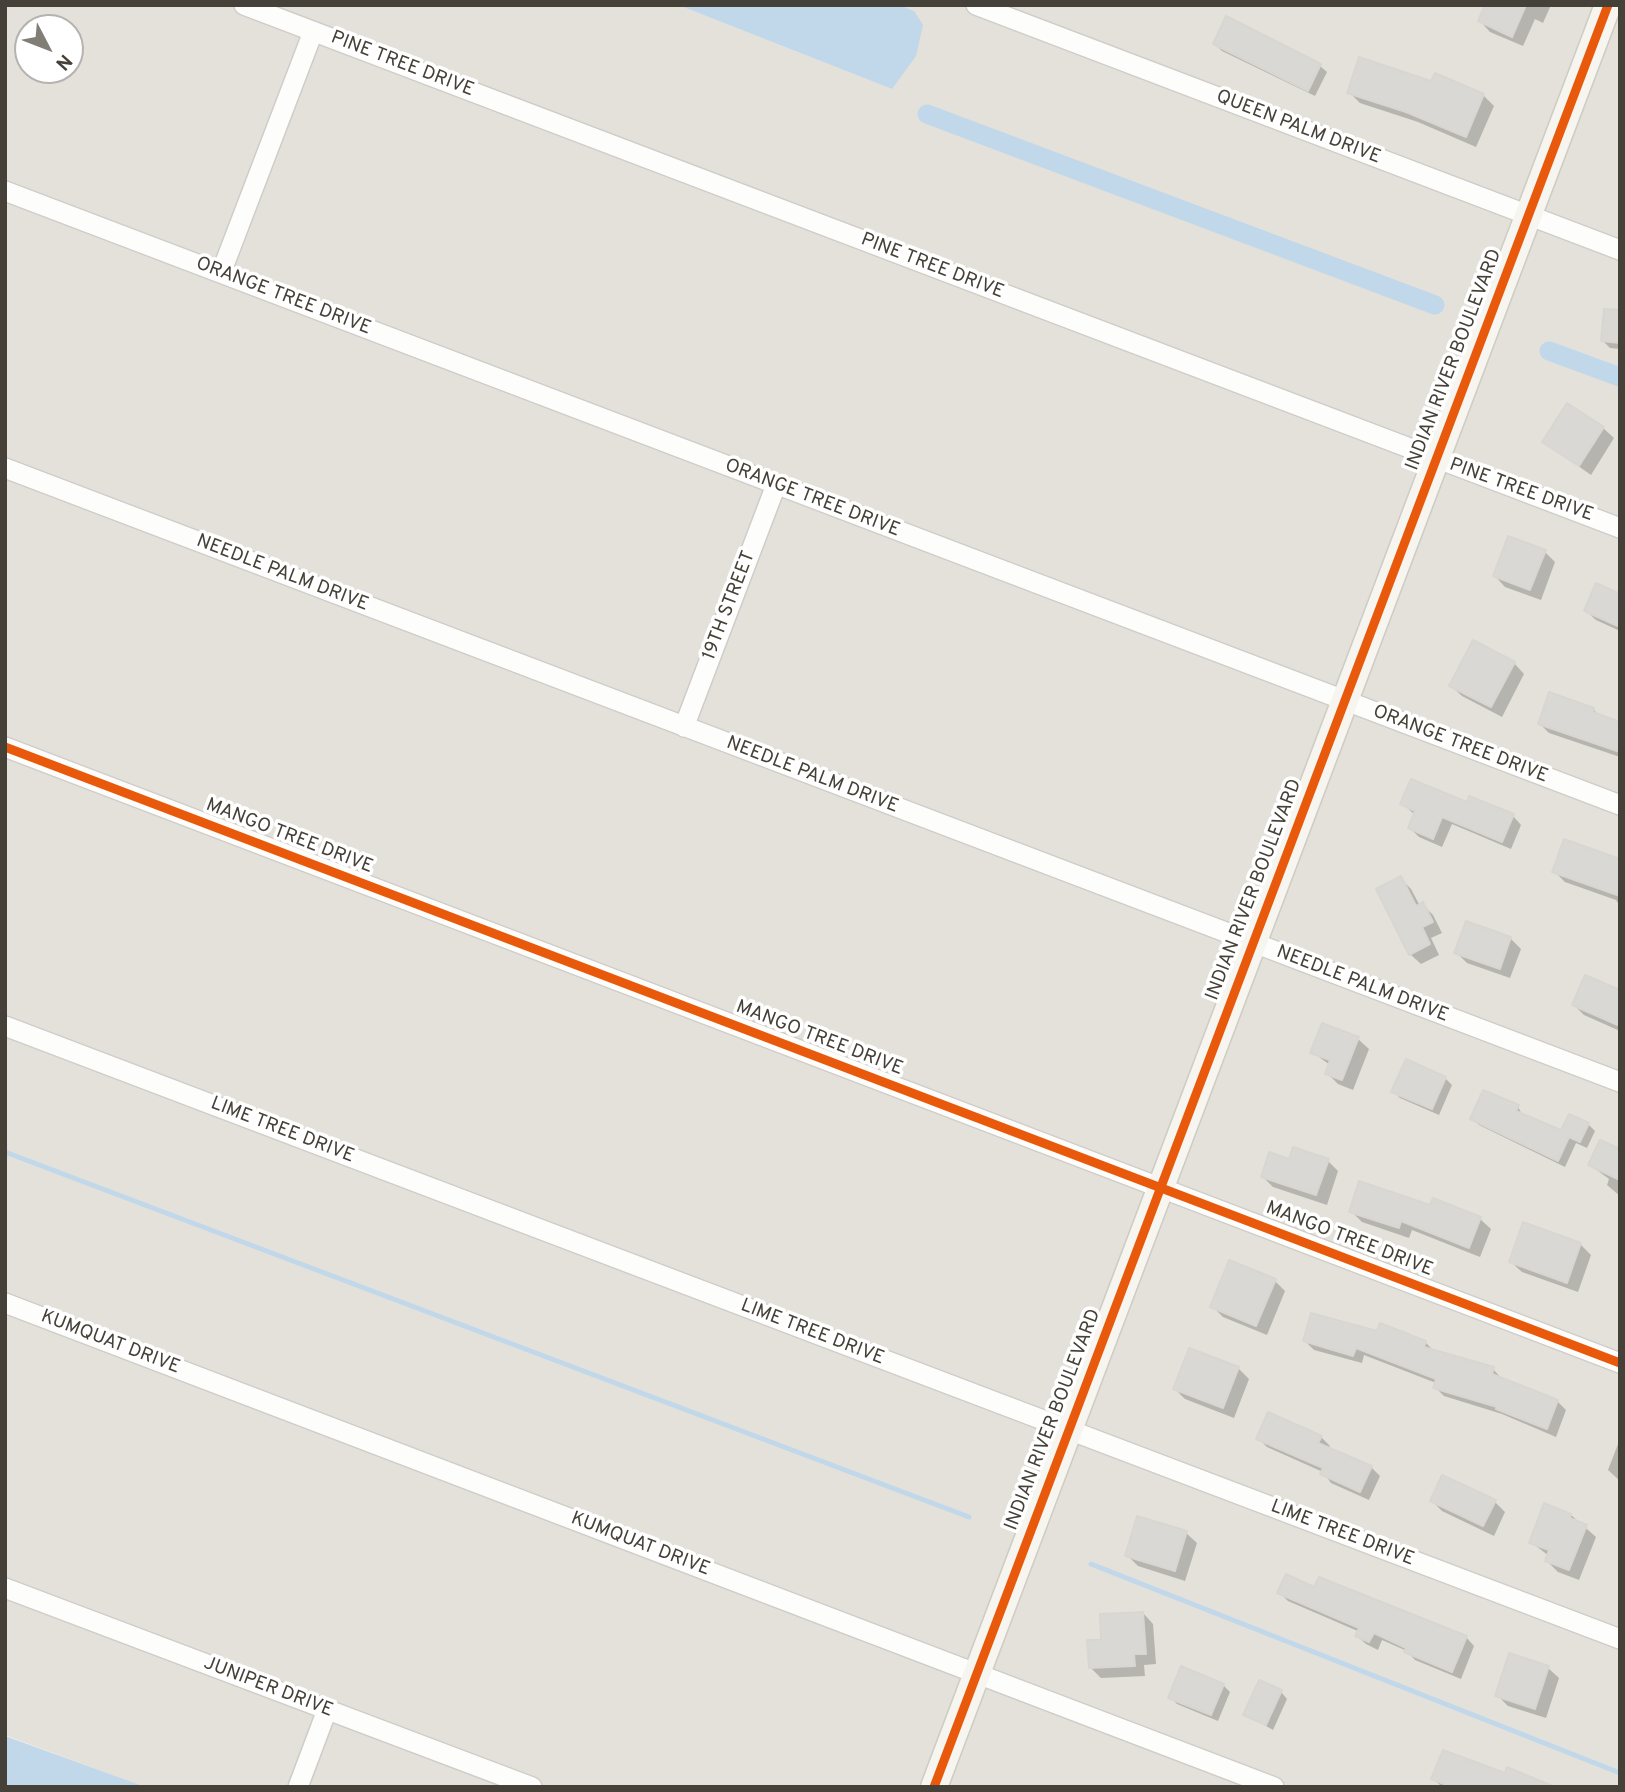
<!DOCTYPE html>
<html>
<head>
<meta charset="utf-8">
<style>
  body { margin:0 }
  #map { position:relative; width:1625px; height:1792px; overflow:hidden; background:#f1efeb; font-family:Overpass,sans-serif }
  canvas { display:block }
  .frame { position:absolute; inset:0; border:7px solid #464138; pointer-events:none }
  .north { position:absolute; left:14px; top:14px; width:70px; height:70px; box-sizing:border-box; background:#fff; border:2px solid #b5b3af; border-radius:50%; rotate:132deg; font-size:19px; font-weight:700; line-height:28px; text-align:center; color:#464138 }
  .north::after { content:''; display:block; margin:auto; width:24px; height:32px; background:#827e77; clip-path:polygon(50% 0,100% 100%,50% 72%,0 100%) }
</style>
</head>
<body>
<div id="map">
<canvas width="1625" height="1792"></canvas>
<div class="frame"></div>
<div class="north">N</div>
</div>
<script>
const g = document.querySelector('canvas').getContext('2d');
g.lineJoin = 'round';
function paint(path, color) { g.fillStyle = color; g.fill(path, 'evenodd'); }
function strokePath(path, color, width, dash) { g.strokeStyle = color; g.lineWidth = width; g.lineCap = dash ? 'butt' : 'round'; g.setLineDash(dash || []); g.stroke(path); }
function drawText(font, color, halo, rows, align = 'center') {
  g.font = font + ' Overpass,sans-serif'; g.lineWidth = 7; g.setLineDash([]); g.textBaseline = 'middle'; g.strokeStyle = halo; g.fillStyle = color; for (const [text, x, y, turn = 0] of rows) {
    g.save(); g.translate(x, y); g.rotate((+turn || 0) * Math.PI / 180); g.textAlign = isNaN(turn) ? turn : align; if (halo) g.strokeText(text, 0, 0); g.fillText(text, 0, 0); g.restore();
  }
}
const residential = new Path2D(`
  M5,5h673l214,84 22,-78 -14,-6h697l-675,1782h-778l-139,-52zM28,28h42v42h-42z
  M1620,6v1781h-675z`);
const water = new Path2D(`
  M678,5h222l14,6 9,14 -7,31 -24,33z
  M5,1736l135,49 4,2h-139z`);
const shadow = new Path2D(`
  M1487,5h64l-8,18 -8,-4 -12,27 -33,-14 -10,-11z
  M1226,18l94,48 7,6 -12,24 -93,-45 -7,-7z
  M1432,83l51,12 11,11 -18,41 -58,-25 -58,-19 -11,-11z
  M1620,312v37l-10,-1 -7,-7z
  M1603,428l11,10 -23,37 -47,-33z
  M1545,552l10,10 -14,38 -36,-13 -10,-11z
  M1620,595v36l-24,-11 -10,-9z
  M1514,663l10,11 -22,43 -40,-21 -11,-10z
  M1593,709l8,8 19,7v33l-71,-24 -9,-9z
  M1403,804l65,1 45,11 8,9 -10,24 -59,-25 -10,23 -23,-10 -9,-9 5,-13z
  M1620,861v45l-4,-6 -51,-18 -11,-11z
  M1401,879l10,10 9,17 3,-1 10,10 9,18 -11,5 8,17 -18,9 -11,-10z
  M1510,938l11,11 -11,29 -43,-15 -11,-11z
  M1620,992v39l-36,-16 -10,-10z
  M1358,1039l11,10 -16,41 -15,-6 -11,-11 3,-8 -18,-13z
  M1445,1078l7,7 -13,30 -39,-17 -7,-7z
  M1518,1107l5,9 39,17 26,-9 7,7 -8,17 -11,-5 -11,24 -86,-42 -7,-6z
  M1620,1151v45l-13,-11 2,-6 -19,-14z
  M1290,1161h38l10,10 -11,34 -54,-18 -10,-10z
  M1431,1208l49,11 11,10 -11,28 -68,-27 -3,8 -47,-16 -11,-11z
  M1580,1244l11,11 -13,37 -56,-20 -11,-10z
  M1275,1281l10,10 -18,44 -44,-18 -11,-11z
  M1378,1333l47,9 10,10 58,17 9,10 55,22 9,9 -10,27 -54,-23 -58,-18 -9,-9 1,-4 -72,-28 -2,8 -48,-13 -9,-9z
  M1238,1368l11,11 -15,39 -49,-19 -10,-10z
  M1321,1437l9,9 -2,3 43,18 9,9 -11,24 -38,-17 -8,-11 -56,-25 -9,-9z
  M1620,1439v42l-12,-11z
  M1432,1501l63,1 10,10 -11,24 -52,-25z
  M1571,1515l25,22 -17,43 -21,-8 -11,-11 2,-5 -18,-14z
  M1186,1533l11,10 -12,38 -47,-15 -11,-11z
  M1315,1589l151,48 8,9 -13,33 -46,-19 -8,-9 -25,-11 -4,10 -12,-6 -9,-8 3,-4 -72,-31 -9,-9z
  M1143,1613l10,11 3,40 -12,1 1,11 -44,2 -10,-10 12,-27z
  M1548,1668l11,10 -13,40 -38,-12 -11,-11z
  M1223,1685l7,7 -12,29 -41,-17 -7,-7z
  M1281,1692l6,7 -14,31 -28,-16z
  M1506,1775l40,12h-104l-9,-9z`);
const stream = new Path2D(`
  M5,1152l964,365
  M1091,1564l529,209`);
const canal = new Path2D(`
  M927,114l508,191
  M1549,351l71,26`);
const building = new Path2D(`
  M1485,5h41l-14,32 -34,-16z
  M1226,16l95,48 -13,27 -95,-47z
  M1359,57l72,24 4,-8 49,21 -18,43 -60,-25 -59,-19z
  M1604,309l16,1v33l-19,-2z
  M1567,403l37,24 -25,39 -37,-24z
  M1508,536l38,14 -16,40 -37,-14z
  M1596,583l24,11v33l-36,-16z
  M1473,640l42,22 -24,45 -42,-21z
  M1549,692l45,16 -1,4 27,10v30l-82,-28z
  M1411,779l56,23 2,-6 45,18 -12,28 -60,-25 -9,22 -25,-11 7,-17 -15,-7z
  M1564,839l56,20v37l-68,-24z
  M1401,876l15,30 7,-4 10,20 -11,5 8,17 -21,11 -33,-66z
  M1466,921l45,16 -11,32 -46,-16z
  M1585,975l35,15v36l-48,-21z
  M1322,1023l37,14 -17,43 -17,-6 5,-14 -20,-7z
  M1406,1059l40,18 -14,32 -41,-17z
  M1483,1090l36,15 -3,6 45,19 8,-16 20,9 -9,19 -11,-5 -11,24 -88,-42z
  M1600,1140l20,9v31l-32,-15z
  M1293,1147l36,12 -13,36 -55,-18 8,-25 20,7z
  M1359,1181l71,24 3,-7 48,19 -12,31 -68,-27 -2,7 -50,-16z
  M1523,1222l58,21 -14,40 -58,-21z
  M1229,1260l47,19 -20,47 -46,-19z
  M1311,1313l66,18 3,-8 46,18 -2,6 70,20 -2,7 66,26 -11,29 -51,-20 1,-2 -64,-19 3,-9 -80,-31 -3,8 -50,-15z
  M1189,1348l50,19 -16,41 -50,-19z
  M1268,1412l54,24 -4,7 54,23 -12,26 -40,-18 3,-6 -67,-29z
  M1442,1475l54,25 -13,26 -53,-25z
  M1544,1503l27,11 -1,4 17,7 -18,45 -24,-9 4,-11 -20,-7z
  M1137,1516l50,15 -12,40 -50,-15z
  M1286,1574l28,13 5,-10 148,59 -15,36 -48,-20 2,-4 -32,-15 -5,9 -14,-6 4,-8 -82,-35z
  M1143,1612l3,42h-12l1,12 -46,2 -2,-28h14l-1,-26z
  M1509,1653l40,13 -14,43 -40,-13z
  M1181,1666l43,18 -13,31 -43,-17z
  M1259,1680l23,10 -16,35 -23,-10z
  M1443,1750l62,23 2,-6 48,20h-103l-21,-8z`);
const street = new Path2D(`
  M244,5l1376,523
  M976,5l644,245
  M5,191l1615,614
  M221,273l92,-241
  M5,468l1615,614
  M684,727l92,-242
  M5,747l1615,616
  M5,1026l1615,613
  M5,1303l1269,484
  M5,1588l527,199
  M298,1787l29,-77`);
const secondary = new Path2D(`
  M934,1787l674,-1782`);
const cycleway = new Path2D(`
  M5,747l1615,616
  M934,1787l674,-1782`);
const streetNames = [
  ["PINE TREE DRIVE",402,65,21],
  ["QUEEN PALM DRIVE",1298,128,21],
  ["PINE TREE DRIVE",932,267,21],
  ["ORANGE TREE DRIVE",283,297,21],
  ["INDIAN RIVER BOULEVARD",1455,360,-69],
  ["PINE TREE DRIVE",1521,491,20],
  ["ORANGE TREE DRIVE",812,499,21],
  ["NEEDLE PALM DRIVE",282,574,21],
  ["19TH STREET",730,606,-69],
  ["ORANGE TREE DRIVE",1460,745,21],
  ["NEEDLE PALM DRIVE",812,776,21],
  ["MANGO TREE DRIVE",289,837,21],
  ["INDIAN RIVER BOULEVARD",1255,890,-69],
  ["NEEDLE PALM DRIVE",1362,985,21],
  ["MANGO TREE DRIVE",819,1039,21],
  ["LIME TREE DRIVE",282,1131,21],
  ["MANGO TREE DRIVE",1349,1240,21],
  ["LIME TREE DRIVE",812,1333,21],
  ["KUMQUAT DRIVE",110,1343,21],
  ["INDIAN RIVER BOULEVARD",1054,1420,-69],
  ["LIME TREE DRIVE",1342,1534,21],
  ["KUMQUAT DRIVE",640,1545,21],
  ["JUNIPER DRIVE",268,1688,21]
];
paint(residential, '#e4e1da');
paint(water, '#c1d7ea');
paint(shadow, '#0003');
strokePath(stream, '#c1d7ea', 5);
strokePath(canal, '#c1d7ea', 19);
paint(building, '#dad8d4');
strokePath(building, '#d9d6d1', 2);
strokePath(street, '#cfcdc9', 22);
strokePath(secondary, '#ceccc3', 29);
strokePath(street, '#fdfdfc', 19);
strokePath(secondary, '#f6f5f0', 26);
strokePath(cycleway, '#e8590c', 9);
drawText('19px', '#464138', '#fff', streetNames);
</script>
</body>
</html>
